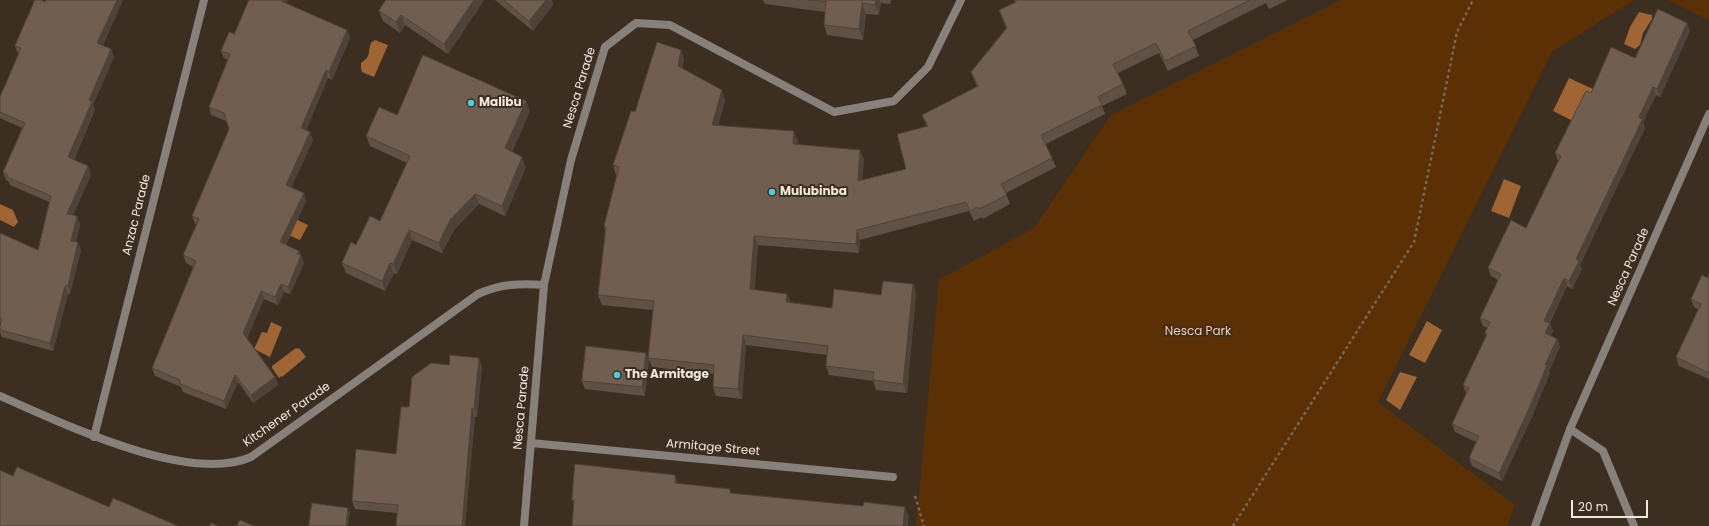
<!DOCTYPE html>
<html>
<head>
<meta charset="utf-8">
<style>
  body { margin:0 }
  #map { position:relative; width:1709px; height:526px; overflow:hidden; background:#3d2e22; font-family:Poppins,sans-serif }
  canvas { display:block }
  .scale { position:absolute; left:1571px; top:500px; width:77px; height:18px; box-sizing:border-box; border:2px solid #f1e7df; border-top:0; padding-left:5px; font-size:12px; line-height:14px; white-space:nowrap; color:#f1e7df; -webkit-text-stroke:3px #3d2e22; paint-order:stroke }
</style>
</head>
<body>
<div id="map">
<canvas width="1709" height="526"></canvas>
<div class="scale">20 m</div>
</div>
<script>
const g = document.querySelector('canvas').getContext('2d');
g.lineJoin = 'round';
function paint(path, color) { g.fillStyle = color; g.fill(path, 'evenodd'); }
function strokePath(path, color, width, dash) { g.strokeStyle = color; g.lineWidth = width; g.lineCap = dash ? 'butt' : 'round'; g.setLineDash(dash || []); g.stroke(path); }
function drawText(font, color, halo, rows, align = 'center') {
  g.font = font + ' Poppins,sans-serif'; g.lineWidth = 4; g.setLineDash([]); g.textBaseline = 'middle'; g.strokeStyle = halo; g.fillStyle = color; for (const [text, x, y, turn = 0] of rows) {
    g.save(); g.translate(x, y); g.rotate((+turn || 0) * Math.PI / 180); g.textAlign = isNaN(turn) ? turn : align; if (halo) g.strokeText(text, 0, 0); g.fillText(text, 0, 0); g.restore();
  }
}
const green = new Path2D(`
  M1341,0h293l-82,52 -174,350 137,103 -7,21h-592l23,-246 95,-52 77,-113z
  M1668,0h41v20z`);
const water = new Path2D(`
  M1639,12l13,3v4l-9,14 -3,12 -5,4 -11,-5 6,-17z
  M375,40l13,5 -14,32 -12,-5 -1,-4v-5c11,-8 6,-9 10,-20z
  M1569,78l26,12 -20,32 -22,-11z
  M1504,179l17,7 -12,32 -18,-7z
  M0,204l13,6 5,12 -4,5 -14,-7z
  M297,220l11,5 -8,15 -16,-7 10,-6z
  M1427,321l15,9 -17,33 -16,-8z
  M271,322l11,5 -12,30 -16,-8 8,-17 5,1z
  M296,348l1,1 2,-1 7,9 -24,20 -1,-1 -2,2 -7,-10v-2z
  M1400,372l17,5 -17,33 -14,-10z`);
const path = new Path2D(`
  M915,496l9,30
  M1233,526l181,-284 43,-210 16,-32`);
const street = new Path2D(`
  M0,396c60,26 188,89 251,61l227,-163c22,-10 42,-11 66,-9
  M1570,429l33,22 31,75
  M94,437l110,-437
  M531,443l362,34
  M524,526l20,-241 27,-125 34,-113 31,-24 34,2 164,87 60,-11 34,-34 33,-67
  M1535,526l35,-97 139,-315`);
const wall = new Path2D(`
  M46,0h77l-20,45 8,4 3,8 -21,48 2,5 -21,50 14,6 3,9 -18,40 4,1 3,9 -4,17 5,8 -11,44h-2l-15,57 -51,-14 -2,-5v-99l38,17 11,-48 -39,-17 -1,-3 -3,-2 -3,-8 19,-44 -22,-10v-21l19,-43h-1l-3,-8z
  M386,0h98l-36,54 -43,-29 -5,8 -17,-12 -4,-10z
  M495,0h57l1,5 -20,26z
  M763,0h128l-1,4 -9,-1 -2,12 -13,-1 -3,26 -36,-5 -3,-10 1,-13 -60,-8z
  M1014,0h274l-19,9 -3,-6 -73,37 6,16 -31,15 -9,-18 -41,20 5,11 4,10 -25,12 3,8 -59,30 6,14 4,9 -50,26 4,11 -27,15 -1,-2 -8,4 -5,-10 -109,29 -1,13 -101,-8 -4,45 33,4 4,9 41,5 49,-13 35,-2 -9,100 -31,-3 -3,-9 -44,-6 -3,-9 1,-11 -81,-10 -4,54 -26,-3 -3,-9 1,-13 -62,-7 -4,-9 5,-48 -51,-5 -4,-10 7,-63 -1,-6 13,-51h-1l-3,-10 22,-53 46,-62 3,9 -2,9 43,32 -7,25 80,16 -1,4 63,5 4,10 -2,20 44,-11 21,-42 -5,-12 55,-28 -6,-15 35,-44 -7,-18 16,-8z
  M286,3l61,27 3,8 -18,42 -4,-2 -22,52 7,10 -22,48 15,13 -20,44 13,6 5,12 -14,31 -6,-2 -6,13 -14,-6 -17,39 28,39 3,8 -25,18 -15,-21 -12,27 -43,-17 -2,-5 -26,-11 -3,-8 41,-101 -7,-4 -3,-8 14,-30 -2,-1 -3,-8 37,-87 -3,-8 -15,-6 -2,-8 19,-47 -4,-2 -3,-7 13,-17z
  M1687,23l3,8 -30,66 -4,-2 -13,27 2,6 -65,137 2,4 -10,20 -5,-3 -17,37 3,8 -3,5 7,3 3,8 -11,24 1,2 -19,46 -29,62 -30,-15 -3,-8 7,-16 -21,-10 -3,-8 14,-31 -3,-8 23,-48 -1,-4 3,-5 -5,-2 -3,-8 18,-38 -7,-4 -3,-8 38,-40 32,-67 -3,-8 36,-60 44,-35z
  M526,101l4,10 -18,41 14,15 -21,49 -26,-12 -25,26 -12,23 -30,-13 -15,34 -3,-1 -9,18 -39,-18 -4,-10 14,-18 24,-24 27,-58 -37,-17 -4,-10 31,-21z
  M1709,274v105l-30,-13 -3,-9 22,-48 -4,-2 -3,-8 16,-21z
  M646,353l3,8 -4,35 -60,-7 -3,-8z
  M449,365l33,1 -5,51h-2l-10,109h-69l1,-13 -42,-4 -3,-8 44,-47 13,-47z`);
const shadedWall = new Path2D(`
  M117,0h6l-23,51 -3,-8z
  M281,0h7l-4,9 -3,-8z
  M474,0h10l-36,54 -4,-10z
  M546,0h6l1,5 -20,26 -4,-10z
  M876,0h4l1,3 -2,12 -4,-10z
  M862,3l4,11 -3,26 -4,-11z
  M401,15l4,10 -5,8 -4,-11z
  M1687,23l3,8 -30,66 -3,-8z
  M347,30l3,8 -18,42 -3,-8z
  M111,49l3,8 -21,48 2,5 -24,55 -3,-8 21,-57z
  M681,50l3,9 -3,16 -3,-9z
  M326,70l2,8 -24,58 -3,-8z
  M1653,87l3,8 -13,27 2,6 -65,137 2,4 -10,20 -3,-8 7,-22 63,-142z
  M722,90l3,10 -9,34 -4,-9z
  M526,101l4,10 -21,48 -4,-11z
  M794,131l4,10 -1,13 -4,-10z
  M310,132l3,8 -24,53 -3,-8z
  M860,150l4,10 -3,30 -3,-9z
  M522,157l4,10 -21,49 -3,-10z
  M88,166l3,9 -21,47 -3,-8z
  M304,193l2,8 -23,49 -3,-8z
  M475,194l4,10 -25,26 -12,23 -3,-10 11,-23z
  M77,216l3,9 -6,24 -3,-8z
  M409,230l3,10 -15,34 -4,-10z
  M857,230l3,10 -1,13 -3,-9z
  M754,236l4,9 -4,54 -4,-10z
  M78,242l3,8 -11,44 -2,-8z
  M299,251l5,12 -14,31 -2,-7z
  M390,263l4,10 -9,18 -3,-10z
  M1564,278l3,8 -20,42 3,-5 3,8 -5,10 -3,-8 -1,-12z
  M281,284l3,8 -6,13 -3,-8z
  M913,284l3,9 -9,100 -4,-9z
  M65,286l3,8 -15,57 -3,-8z
  M261,291l3,8 -18,42 -3,-8z
  M787,294l4,9 -5,-1z
  M743,335l3,10 -4,54 -4,-10z
  M1557,339l3,8 -11,24 1,2 -19,46 -29,62 -3,-8 46,-108z
  M646,353l3,8 -4,35 -3,-9z
  M479,358l3,8 -5,51 -3,-8z
  M235,375l3,7 -12,27 -2,-8z
  M275,377l3,8 -25,18 -2,-8z
  M472,408l3,9 -10,109h-3z
  M675,475l4,10 -4,-2z
  M905,507l4,10 -1,9h-5z
  M348,508l2,4 -2,14h-2z`);
const building = new Path2D(`
  M35,0h6l4,2 1,-2h71l-20,43 14,6 -22,51 3,2 -24,55 20,9 -21,48 10,2 -6,25 7,1 -10,44h-3l-15,57 -50,-13v-4l2,-7 -2,-1v-85l38,17 13,-54 -44,-19v-3l-4,-2 22,-49 -25,-11v-15l21,-49 -6,-2z
  M249,0h32v1l66,29 -18,42 -3,-2 -25,58 9,4 -24,53 18,8 -24,49 19,9 -2,3 4,1 -13,32 -7,-3 -6,13 -14,-6 -18,42 32,44 -24,18 -16,-20 -11,26 -44,-17v-4l-28,-12 44,-107 -13,-6 16,-36 -7,-3 37,-87 -5,-16 -15,-6 21,-53 -9,-3 8,-19 5,2z
  M386,0h88l-30,44 -43,-29 -5,7 -17,-11z
  M504,0h42l-17,21z
  M808,0h68l-1,5 -13,-2 -3,26 -35,-4 2,-23z
  M1015,0h235l-62,31 8,15 -31,15 -9,-18 -43,21 10,20 -25,13 4,8 -61,30 11,23 -51,26 6,11 -28,14 -1,-2 -8,4 -4,-9 -109,28 -1,14 -102,-8 -4,53 37,5 -1,8 46,6 2,-19 47,6 2,-14 30,3 -10,100 -30,-4 1,-8 -48,-6 2,-20 -85,-11 -5,54 -25,-2 1,-22 -66,-7 6,-57 -56,-6 8,-68 -2,-1 15,-59 -6,-2 18,-54 4,1 22,-70 24,8 -3,16 44,24 -10,35 82,6 -1,13 67,6 -2,31 48,-12 -9,-35 31,-8 -6,-11 56,-29 -7,-14 36,-44 -8,-18 17,-8z
  M1658,9l29,14 -30,66 -4,-2 -14,30 3,3 -66,139 3,2 -10,20 -5,-3 -20,43 6,2 -5,10 12,6 -12,26h2l-19,46 -29,62 -30,-15 10,-22 -27,-12 17,-36 -6,-3 24,-51 -2,-1 5,-11 -10,-4 21,-44 -13,-6 23,-48 15,8 35,-72 -6,-3 31,-62 5,2 20,-46 24,11z
  M423,55l103,46 -21,47 17,9 -20,49 -27,-12 -25,26 -11,23 -30,-13 -16,34 -3,-1 -8,18 -40,-18 9,-21 5,3 14,-29 10,5 30,-65 -44,-20 13,-29 18,8z
  M1709,274v99l-33,-16 25,-53 -10,-5 11,-24 5,3z
  M586,346l60,7 -4,34 -60,-6z
  M450,355l29,3 -5,51 -2,-1 -10,118h-66l2,-21 -46,-4 4,-52 40,5 5,-47h8l3,-30 19,-14 18,2z
  M575,464l100,11v8l55,6v4l133,13 1,-4 41,5 -2,19h-331l2,-26h-2z
  M17,467l92,40 4,-9 65,28h-178v-56l13,6z
  M312,503l36,5 -2,18h-37z
  M240,520l14,6h-17z
  M211,523l7,3h-8z`);
const markers = [
  [471,103,4,"#53cadc"],
  [772,192,4,"#53cadc"],
  [617,375,4,"#53cadc"]
];
const streetNames = [
  ["Nesca Parade",580,88,-73],
  ["Anzac Parade",137,215,-76],
  ["Nesca Parade",1629,267,-66],
  ["Nesca Parade",522,408,-85],
  ["Kitchener Parade",287,415,-35],
  ["Armitage Street",713,448,5]
];
const poiNames = [
  ["Malibu",479,103],
  ["Mulubinba",780,192],
  ["The Armitage",625,375]
];
const parkNames = [
  ["Nesca Park",1198,332]
];
paint(green, '#5b3005');
paint(water, '#9f6534');
strokePath(path, '#75675d', 2.5, [3, 3]);
strokePath(street, '#88807a', 8);
paint(wall, '#605146');
paint(shadedWall, '#4e4239');
paint(building, '#705e51');
strokePath(building, '#4e4239', 1);
for (const [x, y, r, color] of markers) { const dot = new Path2D(); dot.arc(x, y, r, 0, 2 * Math.PI); g.fillStyle = color; g.fill(dot); strokePath(dot, '#3d2e22', 1.5); }
drawText('12px', '#f1e7df', '#3d2e22', streetNames);
drawText('bold 12px', '#f1e7df', '#3d2e22', poiNames, 'left');
drawText('12px', '#fecba4', '#3d2e22', parkNames);
</script>
</body>
</html>
